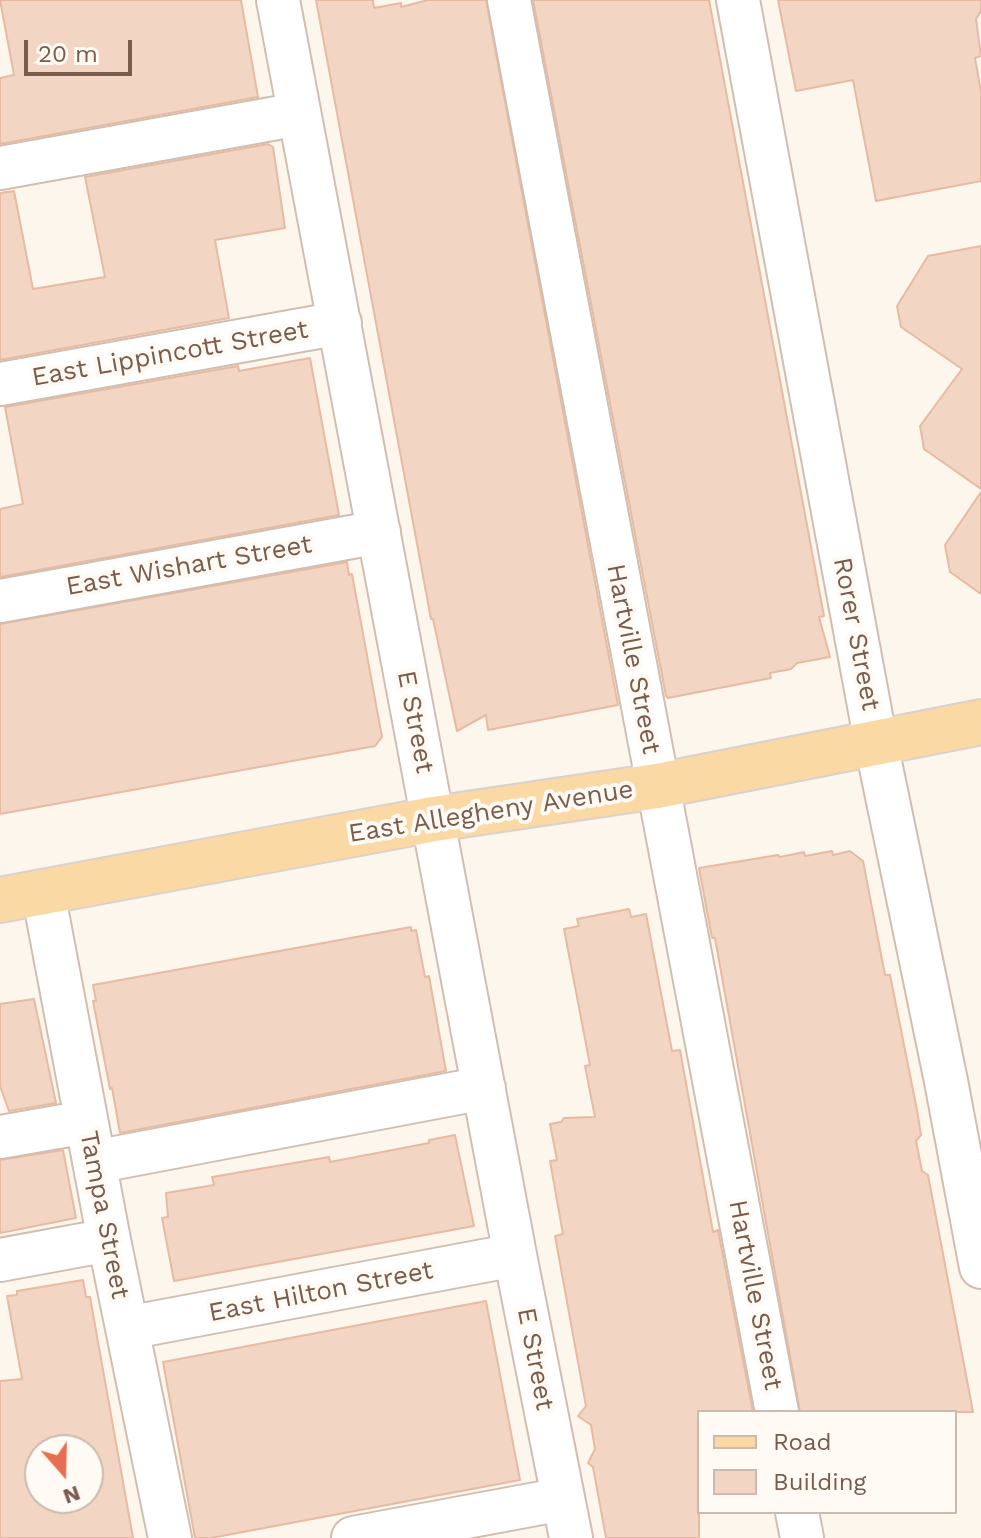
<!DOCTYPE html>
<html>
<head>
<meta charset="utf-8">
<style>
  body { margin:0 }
  #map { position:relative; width:981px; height:1538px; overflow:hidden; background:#fdf6ec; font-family:"Work Sans",sans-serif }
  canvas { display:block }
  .legend { position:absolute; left:697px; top:1410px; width:260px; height:104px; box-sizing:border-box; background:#fffaf3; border:2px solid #cabbb1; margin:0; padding:10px 14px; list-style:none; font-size:24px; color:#7a5c4d }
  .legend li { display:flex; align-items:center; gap:16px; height:40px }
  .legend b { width:40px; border:2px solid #cabbb1 }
  .north { position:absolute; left:24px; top:1434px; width:80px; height:80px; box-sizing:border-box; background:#fffaf3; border:2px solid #cabbb1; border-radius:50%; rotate:160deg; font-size:22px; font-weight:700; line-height:32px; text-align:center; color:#7a5c4d }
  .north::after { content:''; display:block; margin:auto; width:28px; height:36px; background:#e76f51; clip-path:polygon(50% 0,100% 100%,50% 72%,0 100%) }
  .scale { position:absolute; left:24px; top:40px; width:108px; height:36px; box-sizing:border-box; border:4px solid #7a5c4d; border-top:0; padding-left:10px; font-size:24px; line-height:28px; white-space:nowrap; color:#7a5c4d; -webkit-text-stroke:6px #fffaf3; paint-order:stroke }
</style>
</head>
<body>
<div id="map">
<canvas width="981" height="1538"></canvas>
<ul class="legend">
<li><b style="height:10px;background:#fbd9a5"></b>Road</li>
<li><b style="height:22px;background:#f3d5c3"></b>Building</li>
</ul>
<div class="north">N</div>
<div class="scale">20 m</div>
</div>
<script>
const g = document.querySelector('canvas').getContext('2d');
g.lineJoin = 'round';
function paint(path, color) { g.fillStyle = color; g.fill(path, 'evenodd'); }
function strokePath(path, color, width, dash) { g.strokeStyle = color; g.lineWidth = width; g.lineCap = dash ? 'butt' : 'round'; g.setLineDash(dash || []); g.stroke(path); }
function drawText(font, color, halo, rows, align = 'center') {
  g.font = font + ' "Work Sans",sans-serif'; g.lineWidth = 8; g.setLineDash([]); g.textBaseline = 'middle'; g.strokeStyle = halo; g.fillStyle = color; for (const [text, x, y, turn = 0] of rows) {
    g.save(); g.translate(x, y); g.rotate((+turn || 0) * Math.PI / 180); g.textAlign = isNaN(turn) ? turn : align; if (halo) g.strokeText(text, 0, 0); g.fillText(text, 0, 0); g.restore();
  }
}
const building = new Path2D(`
  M0,0h241l17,97 -258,47v-66l14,-3z
  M316,0h57l1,8 27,-5v4l27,-7h58l132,705 -130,25 -2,-15 -29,16 -24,-112h-2z
  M533,0h176l115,616 -5,1 11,40 -33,6 -6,6 -21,4 1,5 -103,20 -2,-2z
  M778,0h203v11l-5,8 5,37 -6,2 6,34v89l-105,20 -23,-121 -57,11z
  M268,144l5,3 12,81 -70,12 14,78 -229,42v-167l14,-2 19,98 72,-12 -20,-100z
  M981,246v243l-57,-40 -4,-23 42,-57 -61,-42 -4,-21 31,-50z
  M310,358l29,157 -339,62v-68l23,-5 -18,-97 233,-41 1,5z
  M981,492v102l-31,-22 -5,-27z
  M347,562l2,13 3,-1 30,163 -7,9 -375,68v-190z
  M832,851l1,4 17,-4 13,10 22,114h5l27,135 4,25 -5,6 6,30 6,4 45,237h-173l-85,-474h-3l-13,-70 79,-13 2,2 24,-5 1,4z
  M629,909l2,8 15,-3 26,137 8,-1 33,182 5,-2 35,182h-54v126h-93l-13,-71 -5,-4 7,-14 -4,-24 -13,-9 8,-10 -31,-170 8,-2 -13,-73 7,-1 -7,-36 11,-2 3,-4 31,-1 -10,-51 5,-1 -26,-136 15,-3 -2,-7z
  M411,927v4l5,-1 9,47 4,-1 17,95 -326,62 -8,-45 -2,1 -17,-88h3l-3,-16z
  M34,999l22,104 -47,8 -9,-25v-82z
  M455,1135l19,91 -300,55 -12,-63 6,-1 -2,-24 48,-8 -2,-8 117,-20 1,5 99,-19v-3z
  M63,1150l13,68 -76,15v-73z
  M83,1280l3,17h4l43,241h-133v-157l22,-2 -15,-83 10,-1v-4zM40,1450h48v48h-48z
  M486,1301l34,179 -309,58h-16l-32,-176z`);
const minor = new Path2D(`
  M278,0l237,1255 56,283
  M509,0l268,1412
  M738,0l138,743 70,338 35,186
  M0,168l299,-54
  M0,384l340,-61
  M0,601l379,-69
  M43,892l66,348 61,298
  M0,1137l86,-15
  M94,1162l390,-74
  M0,1260l109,-20
  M127,1328l388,-73
  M797,1512l5,26
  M353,1538l210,-39`);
const major = new Path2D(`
  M0,900l434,-81 223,-33 324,-64`);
const streetNames = [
  ["East Lippincott Street",170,354,-10],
  ["East Wishart Street",189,566,-10],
  ["Rorer Street",856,634,79],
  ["Hartville Street",633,659,79],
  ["E Street",415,722,79],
  ["East Allegheny Avenue",491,812,-9],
  ["Tampa Street",104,1215,79],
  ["East Hilton Street",321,1292,-11],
  ["Hartville Street",755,1295,79],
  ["E Street",535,1359,79]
];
paint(building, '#f3d5c3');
strokePath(building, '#e6bba3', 2);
strokePath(minor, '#d1beb0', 46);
strokePath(major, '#dad1cd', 48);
strokePath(minor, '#fff', 42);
strokePath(major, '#fbd9a5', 44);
drawText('26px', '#7a5c4d', '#fffaf3', streetNames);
</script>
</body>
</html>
